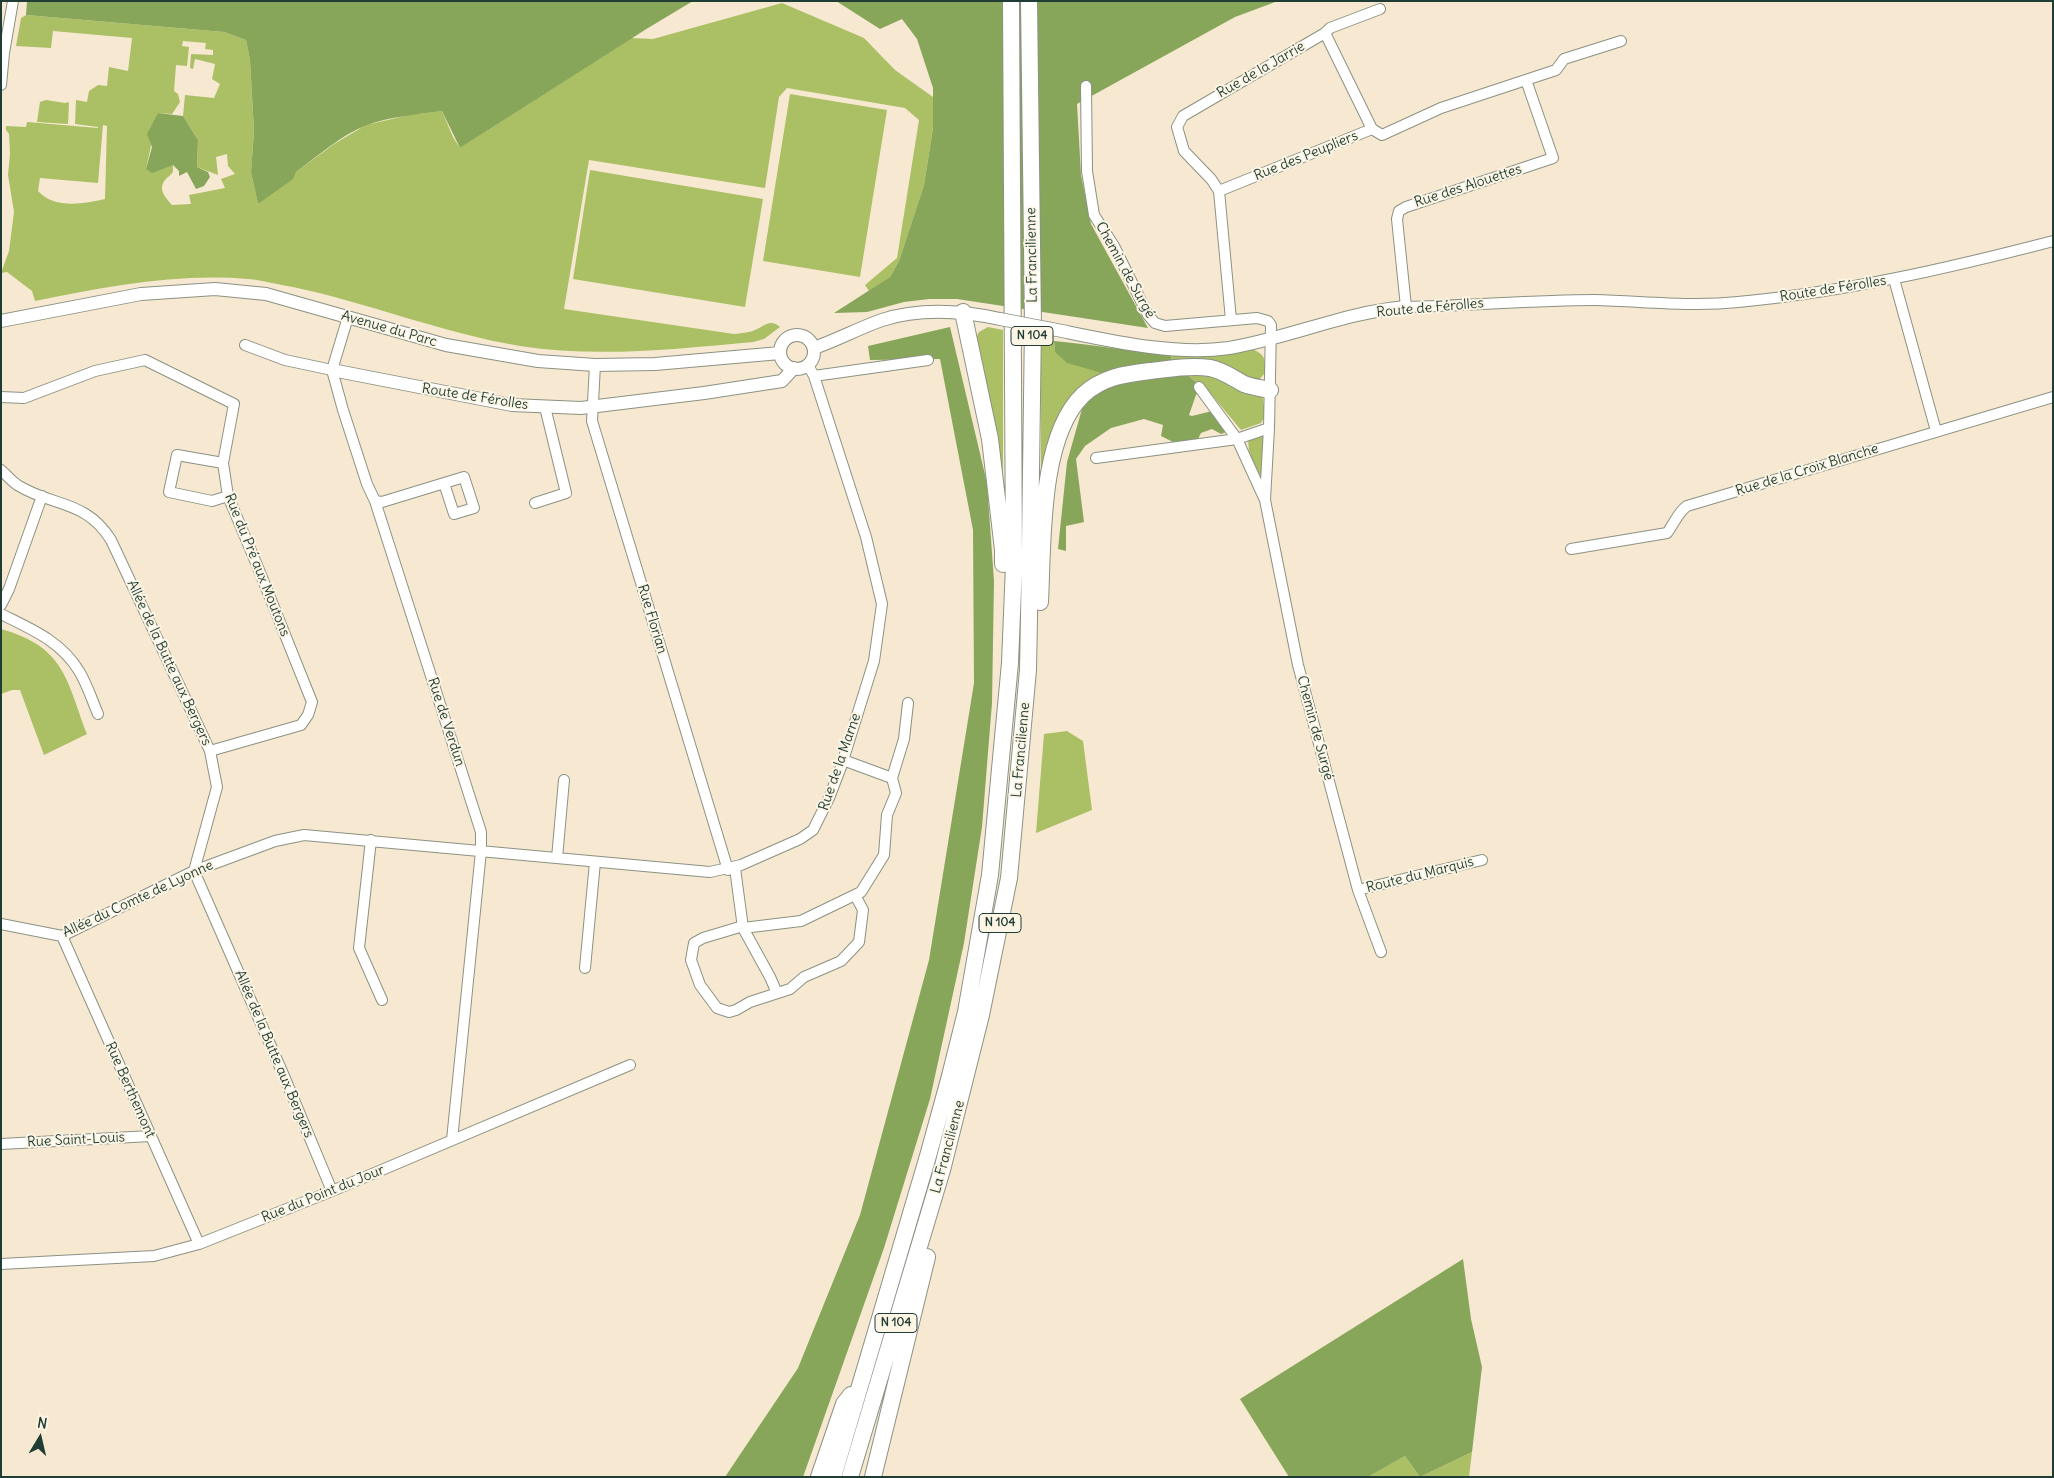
<!DOCTYPE html>
<html>
<head>
<meta charset="utf-8">
<style>
  body { margin:0 }
  #map { position:relative; width:2054px; height:1478px; overflow:hidden; background:#f7e8d1; font-family:Delius,sans-serif }
  canvas { display:block }
  .frame { position:absolute; inset:0; border:2px solid #1f3d34; pointer-events:none }
  .north { position:absolute; left:15px; top:1413px; width:50px; height:50px; -webkit-text-stroke:4px #fcf5e5; paint-order:stroke; rotate:9deg; font-size:14px; font-weight:700; line-height:20px; text-align:center; color:#1f3d34 }
  .north::after { content:''; display:block; margin:auto; width:18px; height:22px; background:#1f3d34; clip-path:polygon(50% 0,100% 100%,50% 72%,0 100%) }
</style>
</head>
<body>
<div id="map">
<canvas width="2054" height="1478"></canvas>
<div class="frame"></div>
<div class="north">N</div>
</div>
<script>
const g = document.querySelector('canvas').getContext('2d');
g.lineJoin = 'round';
function paint(path, color) { g.fillStyle = color; g.fill(path, 'evenodd'); }
function strokePath(path, color, width, dash) { g.strokeStyle = color; g.lineWidth = width; g.lineCap = dash ? 'butt' : 'round'; g.setLineDash(dash || []); g.stroke(path); }
function drawText(font, color, halo, rows, align = 'center') {
  g.font = font + ' Delius,sans-serif'; g.lineWidth = 4; g.setLineDash([]); g.textBaseline = 'middle'; g.strokeStyle = halo; g.fillStyle = color; for (const [text, x, y, turn = 0] of rows) {
    g.save(); g.translate(x, y); g.rotate((+turn || 0) * Math.PI / 180); g.textAlign = isNaN(turn) ? turn : align; if (halo) g.strokeText(text, 0, 0); g.fillText(text, 0, 0); g.restore();
  }
}
const green = new Path2D(`
  M782,3l82,35 31,32 38,27v31l-9,57 -25,76 -9,16 -21,14 -4,-6 32,-27 22,-138 -14,-12 -118,-20 -8,9 -14,91 -176,-28 -25,149 170,25c7,-1 15,-1 21,-4 9,-4 16,-12 25,-3l-16,12 -11,3c-77,7 -157,16 -233,4 -78,-13 -151,-43 -227,-59 -15,-2 -30,-7 -45,-8 -72,-6 -142,8 -213,22l-3,-10 -25,-19 -6,1 8,-22 5,-39 -6,-37 2,-21 -1,-20 -3,-4v-4l20,1 1,-5 71,6v-1l-23,-3 1,-24 11,2 2,-11 9,-6 9,1 2,-19 19,4 4,-33 -79,-7 -2,17 -35,-2 5,-28 5,-3 198,17 22,8 4,20 4,71 -3,41 7,32 38,-32 38,-28 32,-19 43,-10 33,-4 11,26 7,11 171,-110 22,1zM183,41l23,2 -1,6 8,1v5l-22,-1 -1,14 3,1 2,-10 20,5 -3,15 8,5 -6,14 -29,-3 -2,21 15,24 -1,27 21,8 -2,-18 11,-3 1,12 7,8 -14,5 4,9 -36,7 2,9 -19,1c-5,-6 -15,-15 -7,-25 3,-4 6,-4 8,-9v-6l-27,4 12,-56 14,1 8,-12 -2,-8 -4,-3 2,-26 11,1 2,-19 -7,-1zM103,125l4,1 -2,73c-22,5 -51,10 -67,-8l2,-13 58,5z
  M790,94l97,16 -27,167 -97,-16z
  M46,100l19,3 4,-1 -1,22 -31,-2 3,-20z
  M590,170l173,29 -18,108 -172,-28z
  M988,327l15,3v175l-28,-165 4,-8z
  M1041,339l13,2 1,11 54,23 -14,6 -54,99z
  M1252,349c14,6 13,10 13,24l-8,9 -85,-21 -2,-7z
  M1185,373l23,1 49,20 6,4 2,18 -4,7 -20,7 -35,-42 -10,7 1,-12z
  M1258,436h5l3,5 -4,34 -4,-1 -9,-23 -1,-11z
  M1,629c64,18 65,50 86,105l-43,21 -24,-65h-8l-11,4z
  M1067,731l16,10 9,69 -56,23 8,-99z
  M1472,1452l-3,25h-101l37,-21 15,21z`);
const forest = new Path2D(`
  M27,1h666l-45,27 -188,120 -18,-37c-23,3 -53,6 -75,14 -26,10 -49,31 -71,47l-3,7 -35,25 -7,-32 3,-41 -4,-71 -4,-20 -22,-8 -198,-17z
  M836,1h442l-43,16 -158,87 4,71 10,49 57,104 -191,-29h-28l-25,3 -37,10 -33,1 56,-36 9,-16 25,-76 9,-57v-40l-16,-49 -15,-20 -22,10z
  M158,113l25,3 15,24 -1,27 11,5 2,5 -6,9 -8,3 -9,-17 -8,4v-5l-6,-6 -21,8 -6,-4 6,-22 -5,-13z
  M950,327l37,156 7,98 -2,122 -10,124 -18,116 -34,156 -46,149 -81,229h-78l73,-109 62,-153 69,-255 45,-277 -1,-153 -33,-171 -70,1 -2,-14z
  M1054,341c39,4 77,10 116,13l2,7 -63,14 -42,-12 -12,-11z
  M1185,373l12,10 -1,12 -7,20 3,1 20,-5 14,21 -5,2 -9,-5 -11,4 -3,6 -25,3 -12,-6 2,-11 -19,-6 -33,9 -26,18 -9,13 8,63 -18,4v25l-8,-2 9,-87 15,-53 10,-12 12,-11z
  M1463,1259l8,60 11,48 -10,85 -52,25 -15,-21 -37,21h-79l-49,-78z`);
const minor = new Path2D(`
  M1325,33l5,-5 50,-19
  M1526,80l27,78 -147,49 -7,4 -2,8 9,88c63,-1 126,-7 189,-7 47,1 96,7 143,2 107,-10 211,-34 315,-61
  M1,85l3,-32 9,-52
  M1086,86l1,85 7,44 20,31 34,69 7,8 10,3 92,-8 11,3 3,4 -2,103 -4,72 33,165 60,225 23,62
  M1219,191l153,-62 10,6 59,-27 115,-38 8,-11 57,-18
  M1894,279l42,152
  M348,317l-16,53 11,40 24,74 8,17 106,331v19l-29,289
  M1231,320l-12,-129 -8,-12 -27,-28 -7,-24 6,-11 142,-83 47,96
  M245,345l40,15 47,10
  M595,365l-3,56 136,449
  M814,376l114,-16
  M1199,387l38,52 27,59
  M1,397l23,1 71,-27 50,-11 89,44 -11,59 5,33 31,74 53,132 -4,13 -7,10 -91,26
  M1096,458l141,-19 32,-11
  M223,463l-46,-8 -8,37 43,9 16,-5
  M1,470c6,5 11,12 18,16 35,21 67,14 92,54l99,211 7,36 -23,84 90,205 48,115
  M375,501l7,1 82,-25 10,31 -20,6 -10,-31
  M535,503l31,-10 -21,-86
  M1571,549l96,-16c7,-9 11,-21 20,-27l366,-109
  M1,605l8,-16 33,-93
  M1,614c30,15 60,27 78,57 8,13 13,29 19,43
  M892,778l12,-39 4,-36
  M371,840l-12,108 23,52
  M557,858l7,-78
  M735,868l8,60 27,49 7,16
  M1358,890l124,-30
  M1,924l61,12 132,-65 81,-30 29,-6 406,37 31,-7 59,-26 13,-9 16,-32 12,-31 33,-106 8,-57 -16,-67 -52,-161 -6,-11
  M743,926l-40,12 -9,5 -3,17 9,25 17,23 12,4 7,-2 14,-8 40,-13 14,-12 37,-16 18,-19 4,-32 -8,-15
  M743,928l58,-7 60,-29 23,-37 3,-40 9,-22 -4,-15 -49,-18
  M62,936l137,308
  M585,968l10,-106
  M1,1144l150,-8
  M1,1264l153,-8 45,-12 133,-53 298,-126`);
const tertiary = new Path2D(`
  M1,321l140,-27 74,-5 51,5 180,51 92,16 57,4 60,-1 125,-11
  M1052,329c55,11 121,27 177,19 60,-10 116,-36 177,-41
  M780 352a17 17 0 1 1 34 0a17 17 0 1 1-34 0Z
  M814,348c23,-8 45,-20 68,-28 37,-12 81,-9 118,-1
  M332,370l180,35 69,3 123,-15 78,-12 12,-13`);
const trunk = new Path2D(`
  M963,312l27,127 13,111v14
  M1040,602c3,-58 -1,-165 43,-207 19,-18 42,-21 67,-24 19,-2 40,-6 60,-3 12,2 23,10 34,16 8,3 17,4 26,6
  M819,1477l25,-73 7,-9
  M833,1477l95,-321 22,-80 16,-64 24,-137 20,-212 4,-98 -3,-564
  M850,1477l92,-307 39,-155 28,-137 19,-208 1,-52 4,-293 -4,-324
  M873,1477l54,-220`);
const tertiaryBridge = new Path2D(`
  M1000,319l52,10`);
const shields = [
  [1032,336,42],
  [1000,923,42],
  [896,1323,42]
];
const shieldNames = [
  ["N 104",1032,336],
  ["N 104",1000,923],
  ["N 104",896,1323]
];
const streetNames = [
  ["Rue de la Jarrie",1261,70,-30],
  ["Rue des Peupliers",1306,156,-22],
  ["Rue des Alouettes",1468,186,-18],
  ["La Francilienne",1032,255,-91],
  ["Chemin de Surgé",1125,270,61],
  ["Route de Férolles",1833,289,-9],
  ["Route de Férolles",1430,308,-5],
  ["Avenue du Parc",389,329,16],
  ["Route de Férolles",475,397,9],
  ["Rue de la Croix Blanche",1807,470,-17],
  ["Rue du Pré aux Moutons",257,565,68],
  ["Rue Florian",652,619,73],
  ["Allée de la Butte aux Bergers",169,663,65],
  ["Rue de Verdun",446,722,72],
  ["Chemin de Surgé",1315,728,75],
  ["La Francilienne",1021,750,-85],
  ["Rue de la Marne",840,762,-71],
  ["Route du Marquis",1420,875,-14],
  ["Allée du Comte de Lyonne",138,899,-25],
  ["Allée de la Butte aux Bergers",274,1054,67],
  ["Rue Berthemont",130,1090,66],
  ["Rue Saint-Louis",76,1140,-3],
  ["La Francilienne",948,1147,-75],
  ["Rue du Point du Jour",323,1194,-22]
];
paint(green, '#abc064');
paint(forest, '#88a65a');
strokePath(minor, '#8b9282', 12);
strokePath(tertiary, '#8b9282', 14);
strokePath(trunk, '#8b9282', 18);
strokePath(minor, '#fff', 10);
strokePath(tertiary, '#fff', 12);
strokePath(trunk, '#fff', 16);
strokePath(tertiaryBridge, '#8b9282', 14, []);
strokePath(tertiaryBridge, '#fff', 12);
for (const [x, y, w] of shields) { const box = new Path2D(); box.roundRect(x - w / 2, y - 9.5, w, 19, 4); g.fillStyle = '#fcf5e5'; g.fill(box); strokePath(box, '#1f3d34', 1); }
drawText('bold 12px', '#1f3d34', null, shieldNames);
drawText('14px', '#1f3d34', '#fcf5e5', streetNames);
</script>
</body>
</html>
